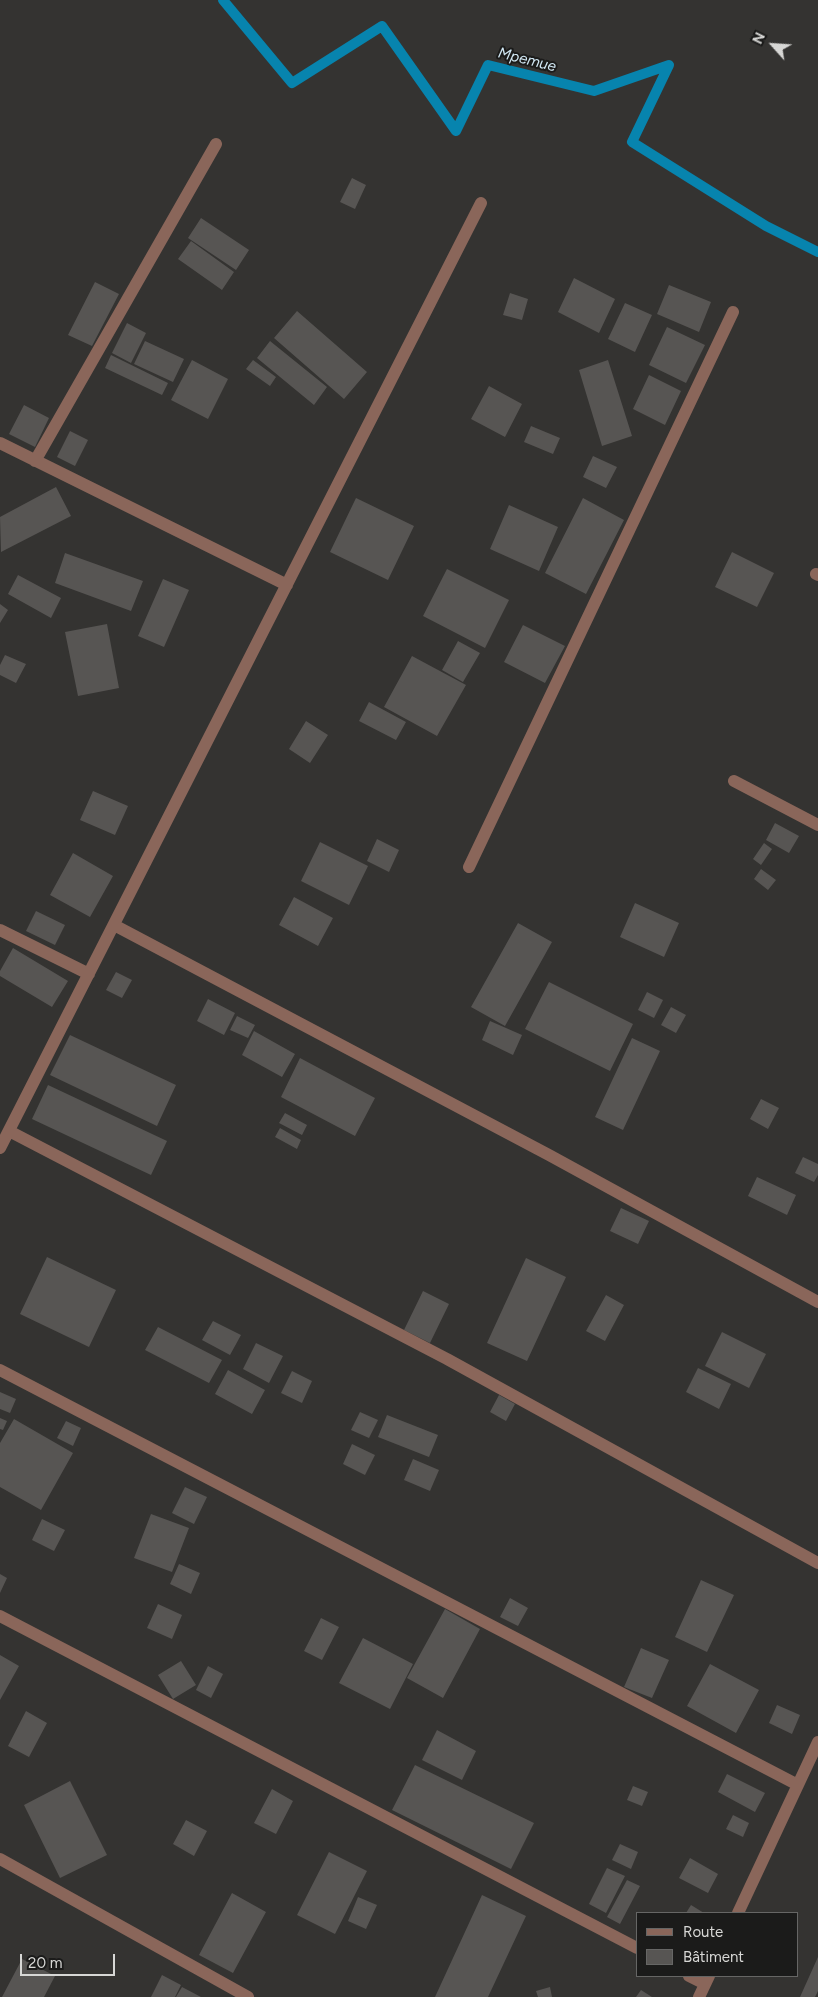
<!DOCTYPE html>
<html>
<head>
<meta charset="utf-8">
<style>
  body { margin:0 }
  #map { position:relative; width:818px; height:1997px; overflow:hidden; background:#343331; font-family:Figtree,sans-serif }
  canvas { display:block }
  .legend { position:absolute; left:636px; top:1912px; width:162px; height:65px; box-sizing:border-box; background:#1b1b1a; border:1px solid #666665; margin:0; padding:6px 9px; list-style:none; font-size:15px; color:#d7d7d5 }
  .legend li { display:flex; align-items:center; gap:10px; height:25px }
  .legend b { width:25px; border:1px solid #666665 }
  .north { position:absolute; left:748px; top:20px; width:50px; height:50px; -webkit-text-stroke:4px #1b1b1a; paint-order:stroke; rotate:296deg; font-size:14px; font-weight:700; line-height:20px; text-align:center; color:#d7d7d5 }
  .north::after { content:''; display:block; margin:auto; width:18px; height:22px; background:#d7d7d5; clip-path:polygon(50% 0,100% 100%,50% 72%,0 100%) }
  .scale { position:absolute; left:20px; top:1954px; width:95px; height:22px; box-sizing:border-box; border:2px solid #d7d7d5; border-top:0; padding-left:6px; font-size:15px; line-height:18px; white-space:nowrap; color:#d7d7d5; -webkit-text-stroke:4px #1b1b1a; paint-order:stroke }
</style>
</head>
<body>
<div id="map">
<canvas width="818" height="1997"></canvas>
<ul class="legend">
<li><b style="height:6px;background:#8a665a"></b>Route</li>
<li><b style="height:14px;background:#575553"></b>Bâtiment</li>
</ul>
<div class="north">N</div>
<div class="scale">20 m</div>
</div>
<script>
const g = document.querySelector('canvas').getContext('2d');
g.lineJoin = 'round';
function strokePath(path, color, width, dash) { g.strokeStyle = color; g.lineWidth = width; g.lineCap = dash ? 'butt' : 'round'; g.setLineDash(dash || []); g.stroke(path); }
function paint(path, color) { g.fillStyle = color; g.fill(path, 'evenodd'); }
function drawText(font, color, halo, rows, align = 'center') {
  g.font = font + ' Figtree,sans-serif'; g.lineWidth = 4; g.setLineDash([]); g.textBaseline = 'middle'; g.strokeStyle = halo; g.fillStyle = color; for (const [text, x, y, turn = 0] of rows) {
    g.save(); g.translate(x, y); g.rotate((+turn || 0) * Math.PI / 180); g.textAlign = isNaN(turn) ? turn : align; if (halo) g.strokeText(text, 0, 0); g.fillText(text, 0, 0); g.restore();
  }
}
const stream = new Path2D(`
  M223,0l69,83 90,-57 74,105 32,-66 106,26 75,-26 -37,77 134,84 52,26`);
const building = new Path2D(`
  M352,178l14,7 -11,24 -15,-7z
  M201,218l48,32 -13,20 -48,-32z
  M191,241l43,31 -12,18 -44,-31z
  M574,278l41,21 -16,34 -41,-21z
  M95,282l24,12 -27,52 -24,-11z
  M669,285l42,17 -12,30 -42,-18z
  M510,293l18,6 -6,21 -19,-5z
  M625,303l27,12 -17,37 -27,-13z
  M297,311l70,61 -23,27 -70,-61z
  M127,323l19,10 -15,30 -19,-10z
  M667,327l38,18 -19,38 -37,-18z
  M145,341l39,18 -11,23 -39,-18z
  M270,341l57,46 -13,18 -57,-47z
  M111,355l57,28 -6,12 -57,-27z
  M192,360l36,19 -20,40 -37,-19z
  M253,360l23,17 -6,9 -24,-17z
  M608,360l24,76 -30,10 -23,-76z
  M649,375l32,16 -16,34 -32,-16z
  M489,386l33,18 -17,33 -34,-18z
  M24,405l25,13 -14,29 -26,-13z
  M531,426l29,12 -7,16 -29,-12z
  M70,431l18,9 -13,26 -18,-9z
  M593,456l24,11 -11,21 -23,-11z
  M56,487l15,29 -70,36 -1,-35z
  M356,498l58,28 -26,54 -58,-28z
  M583,498l41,22 -38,74 -41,-21z
  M509,505l49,22 -19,44 -49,-22z
  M732,552l42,21 -17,34 -42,-20z
  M65,553l78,28 -12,30 -76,-28z
  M447,569l62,31 -24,48 -62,-32z
  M18,575l43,23 -10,20 -43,-24z
  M163,579l26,11 -25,57 -26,-11z
  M0,604l8,6 -8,13z
  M107,624l12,64 -41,8 -13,-64z
  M523,625l42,21 -20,37 -41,-21z
  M458,641l22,12 -17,29 -21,-12z
  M5,655l21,9 -10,19 -16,-8v-10z
  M412,656l54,29 -29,51 -53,-29z
  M369,702l37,20 -10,18 -37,-19z
  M306,721l22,14 -18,28 -21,-14z
  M93,791l35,15 -13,29 -35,-15z
  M775,823l24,13 -10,17 -23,-13z
  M377,839l22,11 -10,22 -22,-11z
  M320,842l48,24 -19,39 -48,-24z
  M764,843l8,6 -11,16 -8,-6z
  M73,853l40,23 -23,41 -40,-22z
  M761,869l15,11 -8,10 -14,-11z
  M294,897l39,21 -15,28 -39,-21z
  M635,903l44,20 -15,34 -44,-20z
  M36,911l29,14 -10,20 -29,-14z
  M518,923l34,19 -47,84 -34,-19z
  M13,948l55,33 -16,26 -52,-31v-5z
  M116,972l16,8 -10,18 -16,-8z
  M549,982l84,42 -23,47 -85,-42z
  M647,992l16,8 -9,18 -16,-8z
  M208,999l27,14 -11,22 -27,-14z
  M671,1007l15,8 -10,18 -15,-8z
  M237,1016l18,9 -7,13 -18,-8z
  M490,1021l32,14 -9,20 -31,-15z
  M254,1031l41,23 -13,23 -40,-22z
  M70,1035l106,50 -19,41 -107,-51z
  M632,1038l28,13 -37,79 -28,-13z
  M300,1058l75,40 -20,38 -74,-39z
  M48,1085l119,56 -16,34 -119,-56z
  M761,1099l18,9 -11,21 -18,-10z
  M285,1113l22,12 -5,10 -23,-12z
  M280,1128l21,12 -4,9 -22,-12z
  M803,1157l15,7v11l-4,7 -19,-9z
  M757,1177l39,18 -9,20 -39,-19z
  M621,1208l28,13 -11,23 -28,-13z
  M47,1257l69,33 -27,57 -69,-33z
  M526,1258l40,19 -39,84 -40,-18z
  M423,1291l26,13 -19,39 -26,-13z
  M606,1295l18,10 -19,36 -19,-10z
  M213,1321l28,14 -11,20 -28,-15z
  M158,1327l64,33 -13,23 -64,-33z
  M722,1332l44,22 -17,34 -44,-22z
  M256,1343l27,13 -14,27 -26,-14z
  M698,1368l33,16 -12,25 -33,-17z
  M228,1370l37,20 -13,24 -37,-20z
  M292,1371l20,10 -10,22 -21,-10z
  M0,1392l16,7 -6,14 -10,-4z
  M499,1395l16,9 -9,17 -16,-9z
  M360,1412l18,8 -9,18 -18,-8z
  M387,1415l51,20 -9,22 -51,-20z
  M0,1418l7,3 -4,9 -3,-1z
  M14,1419l59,34 -32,57 -41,-23v-44z
  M66,1421l15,7 -8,18 -16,-8z
  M352,1444l23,11 -10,20 -22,-11z
  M413,1459l26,11 -9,21 -26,-11z
  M185,1487l22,10 -13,27 -22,-11z
  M151,1514l38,14 -17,44 -38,-14z
  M42,1519l23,11 -11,21 -22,-11z
  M179,1564l21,9 -9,21 -21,-10z
  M0,1574l7,4 -7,15z
  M701,1580l33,15 -27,57 -32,-15z
  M510,1598l18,10 -10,18 -18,-9z
  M158,1604l24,11 -10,24 -25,-11z
  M445,1609l35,20 -37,69 -36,-20z
  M321,1618l18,9 -17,33 -18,-9z
  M363,1638l50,26 -23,45 -51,-26z
  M641,1648l28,12 -17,38 -28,-11z
  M0,1655l19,11 -19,34z
  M181,1661l15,24 -23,14 -15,-24z
  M710,1664l49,26 -23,43 -49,-27z
  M208,1666l15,8 -12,24 -15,-8z
  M777,1705l23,10 -8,19 -23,-11z
  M26,1711l21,12 -18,34 -21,-11z
  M437,1730l39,21 -14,29 -40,-20z
  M415,1765l119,58 -23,46 -119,-59z
  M727,1774l38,19 -10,19 -37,-20z
  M70,1781l37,74 -47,23 -36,-73z
  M633,1786l15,6 -6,14 -15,-6z
  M272,1789l21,12 -17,33 -22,-11z
  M733,1815l16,8 -6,14 -17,-8z
  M186,1820l21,11 -13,25 -21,-12z
  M620,1844l18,8 -7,17 -19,-9z
  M329,1852l38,19 -32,63 -38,-19z
  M690,1858l28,16 -10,19 -29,-15z
  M607,1868l18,8 -19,37 -17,-9z
  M627,1880l13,6 -20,38 -13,-7z
  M232,1893l34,19 -33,61 -34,-18z
  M482,1895l44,21 -38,81h-53z
  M358,1897l19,8 -11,24 -18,-8z
  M691,1905l13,8h-18z
  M818,1957v34l-3,6h-15z
  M22,1959l33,17 -11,21h-42z
  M162,1975l19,10 -6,12h-24z
  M182,1987l19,10h-25z
  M550,1987l2,10h-14l-2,-6z
  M641,1990l11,7h-16z`);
const minor = new Path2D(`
  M0,443l287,142
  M35,461l181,-317
  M816,574l2,1
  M734,781l84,44
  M469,867l264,-555
  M114,925l435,230 269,147
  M0,930l89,44
  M9,1131l438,228 371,204
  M0,1148l481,-945
  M0,1370l798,415
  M0,1616l637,332
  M0,1859l248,138
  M738,1913l80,-171
  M689,1976l16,8
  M699,1997l10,-21`);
const waterNames = [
  ["Mpemue",527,60,14]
];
strokePath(stream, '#0784ae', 10);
paint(building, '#575553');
strokePath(minor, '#8a665a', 12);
drawText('italic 15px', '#d2e8f4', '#1b1b1a', waterNames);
</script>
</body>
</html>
